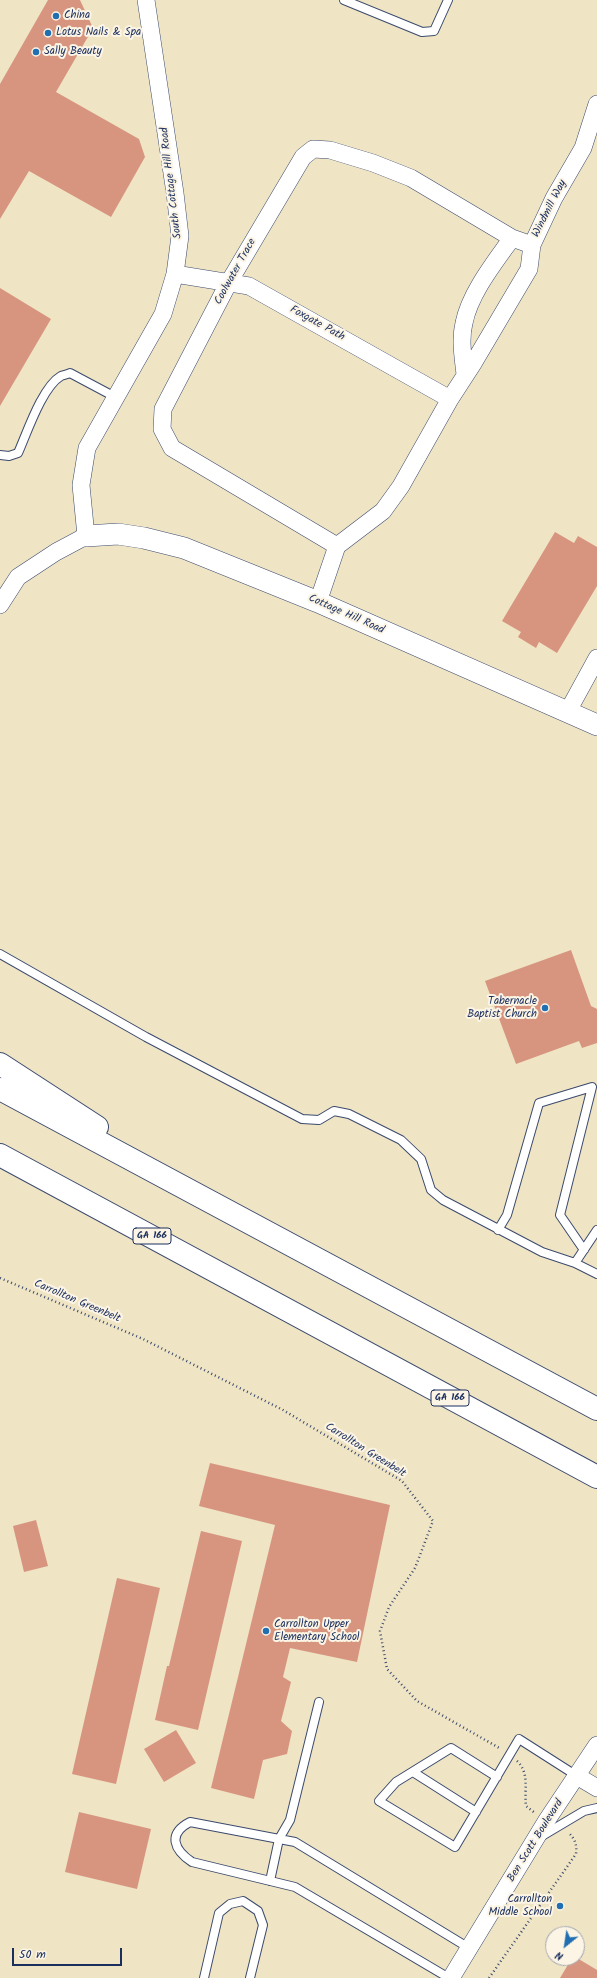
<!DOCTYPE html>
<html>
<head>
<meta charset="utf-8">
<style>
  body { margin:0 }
  #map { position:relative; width:597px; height:1978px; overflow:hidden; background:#efe4c4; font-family:Kalam,sans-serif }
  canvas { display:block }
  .north { position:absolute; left:545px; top:1926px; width:40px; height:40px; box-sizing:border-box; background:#fcf5e5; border:1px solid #a2a6af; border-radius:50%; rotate:210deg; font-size:11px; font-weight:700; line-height:16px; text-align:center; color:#1b2f5e }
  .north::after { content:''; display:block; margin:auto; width:14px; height:18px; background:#1f6fb2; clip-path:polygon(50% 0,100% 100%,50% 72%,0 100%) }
  .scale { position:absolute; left:12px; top:1948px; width:110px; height:18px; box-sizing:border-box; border:2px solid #1b2f5e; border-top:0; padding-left:5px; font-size:12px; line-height:14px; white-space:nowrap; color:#1b2f5e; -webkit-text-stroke:3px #fcf5e5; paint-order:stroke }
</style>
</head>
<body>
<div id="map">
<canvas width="597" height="1978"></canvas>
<div class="north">N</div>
<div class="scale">50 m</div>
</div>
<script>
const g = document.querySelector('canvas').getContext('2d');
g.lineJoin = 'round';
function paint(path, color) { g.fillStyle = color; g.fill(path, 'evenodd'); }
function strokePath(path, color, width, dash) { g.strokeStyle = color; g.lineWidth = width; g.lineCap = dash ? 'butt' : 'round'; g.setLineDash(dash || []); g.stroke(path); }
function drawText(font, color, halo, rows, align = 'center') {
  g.font = font + ' Kalam,sans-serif'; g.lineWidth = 4; g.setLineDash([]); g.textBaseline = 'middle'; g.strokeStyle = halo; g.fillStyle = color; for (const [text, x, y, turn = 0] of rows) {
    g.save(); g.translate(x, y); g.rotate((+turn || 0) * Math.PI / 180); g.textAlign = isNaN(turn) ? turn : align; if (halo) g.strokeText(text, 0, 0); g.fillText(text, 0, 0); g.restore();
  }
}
const building = new Path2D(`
  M48,0h32l13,28 -37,64 83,47 6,18 -34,60 -82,-46 -29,48v-135z
  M0,288l51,31 -51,87z
  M555,532l19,11 4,-7 19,11v39l-40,67 -18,-11 -3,6 -18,-11 3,-5 -19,-11z
  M571,950l20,56 6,3v34l-15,5 -3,-7 -63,23 -31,-83z
  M210,1463l180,42 -33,157 -67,-14 -7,29 8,5 -10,39 11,10 -5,23 -24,6 -9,39 -43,-11 64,-263 -76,-19z
  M36,1520l12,46 -24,6 -11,-46z
  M201,1531l41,10 -44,189 -43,-10 12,-54h2z
  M117,1578l43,10 -44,196 -44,-10z
  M176,1730l20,33 -32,19 -20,-33z
  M79,1812l72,17 -14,60 -72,-17z
  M572,1958h5l20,12v8h-37z`);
const path = new Path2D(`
  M0,1278l143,61 140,71 119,71 31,40 -18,47 -26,39 -9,24 7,38 30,32 84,48
  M517,1761c13,12 7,29 9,45l9,7
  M489,1978l87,-124c1,-10 -1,-15 -8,-22`);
const service = new Path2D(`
  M344,0l78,32 12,-1 14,-31
  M0,455l9,1 9,-3c9,-20 24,-66 43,-77 3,-1 7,-2 9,-3l47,25
  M0,954l146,83 156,82 17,1 15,-9 15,3 52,26 20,19 10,31 12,10 99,52 33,11 22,-33
  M498,1230l9,-15 32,-112 53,-16 -32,128 24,35
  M575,1263l22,11
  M413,1772l63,40
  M497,1777l-46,-29 -55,34 -17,19 76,46 64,-108 58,37
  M542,1836l42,-25 13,-3
  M270,1881l9,-42 11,-19 29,-118
  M204,1978l15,-65 11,-9 13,-3 15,10 5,14 -13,53
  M449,1978l-154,-91 -103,-25c-18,-12 -25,-28 -2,-40l105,20 174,106`);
const minor = new Path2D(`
  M175,274l74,12 201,113
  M465,374c-2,-17 -5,-35 -1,-51 6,-30 31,-61 48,-85
  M337,546l-165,-98 -10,-19 1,-20 66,-127 74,-125 10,-8 17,1 43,13 38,15 101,60 20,7
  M318,602l19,-56 46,-35 18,-25 49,-87 24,-37 55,-93 3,-24 22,-47 29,-50 14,-44
  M0,605l18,-28 38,-25 30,-16 -5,-51 6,-37 76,-134 12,-40 5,-38 -5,-43 -29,-193
  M568,711l29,-53
  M577,1776l20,12
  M451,1978l96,-158 50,-75`);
const tertiary = new Path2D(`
  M86,536l32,-2 26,4 40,10 134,54 279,123`);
const trunk = new Path2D(`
  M0,1064l97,63
  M0,1089l597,320
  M0,1155l597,322`);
const markers = [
  [56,16,4,"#1f6fb2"],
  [48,33,4,"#1f6fb2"],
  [36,52,4,"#1f6fb2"],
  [545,1008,4,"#1f6fb2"],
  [266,1631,4,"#1f6fb2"],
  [560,1906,4,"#1f6fb2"]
];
const shields = [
  [152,1236,38],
  [450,1398,38]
];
const shieldNames = [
  ["GA 166",152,1236],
  ["GA 166",450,1398]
];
const poiNames = [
  ["China",64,16],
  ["Lotus Nails & Spa",56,33],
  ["Sally Beauty",44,52],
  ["Tabernacle",537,1002,"right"],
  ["Baptist Church",537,1015,"right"],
  ["Carrollton Upper",274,1625],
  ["Elementary School",274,1638],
  ["Carrollton",552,1900,"right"],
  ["Middle School",552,1913,"right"]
];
const streetNames = [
  ["South Cottage Hill Road",172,183,-97],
  ["Windmill Way",550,209,-63],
  ["Coolwater Trace",236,272,-61],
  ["Foxgate Path",317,324,29],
  ["Cottage Hill Road",346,615,24],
  ["Carrollton Greenbelt",77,1302,23],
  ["Carrollton Greenbelt",365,1451,32],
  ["Ben Scott Boulevard",536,1841,-58]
];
paint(building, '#d79580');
strokePath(service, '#3b4a6d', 10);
strokePath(minor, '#3b4a6d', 18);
strokePath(tertiary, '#3b4a6d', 22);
strokePath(trunk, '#3b4a6d', 24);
strokePath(path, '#3b4a6d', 2.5, [1, 3]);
strokePath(service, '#fff', 8);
strokePath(minor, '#fff', 17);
strokePath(tertiary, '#fff', 21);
strokePath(trunk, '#fff', 22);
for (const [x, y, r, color] of markers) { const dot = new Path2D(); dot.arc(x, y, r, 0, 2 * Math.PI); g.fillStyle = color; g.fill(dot); strokePath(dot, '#fcf5e5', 1.5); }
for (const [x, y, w] of shields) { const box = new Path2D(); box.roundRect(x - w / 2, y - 8, w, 16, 3); g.fillStyle = '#fcf5e5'; g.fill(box); strokePath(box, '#1b2f5e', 1); }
drawText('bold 10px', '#1b2f5e', null, shieldNames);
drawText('11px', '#1b2f5e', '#fcf5e5', poiNames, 'left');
drawText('11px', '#1b2f5e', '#fcf5e5', streetNames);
</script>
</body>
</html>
